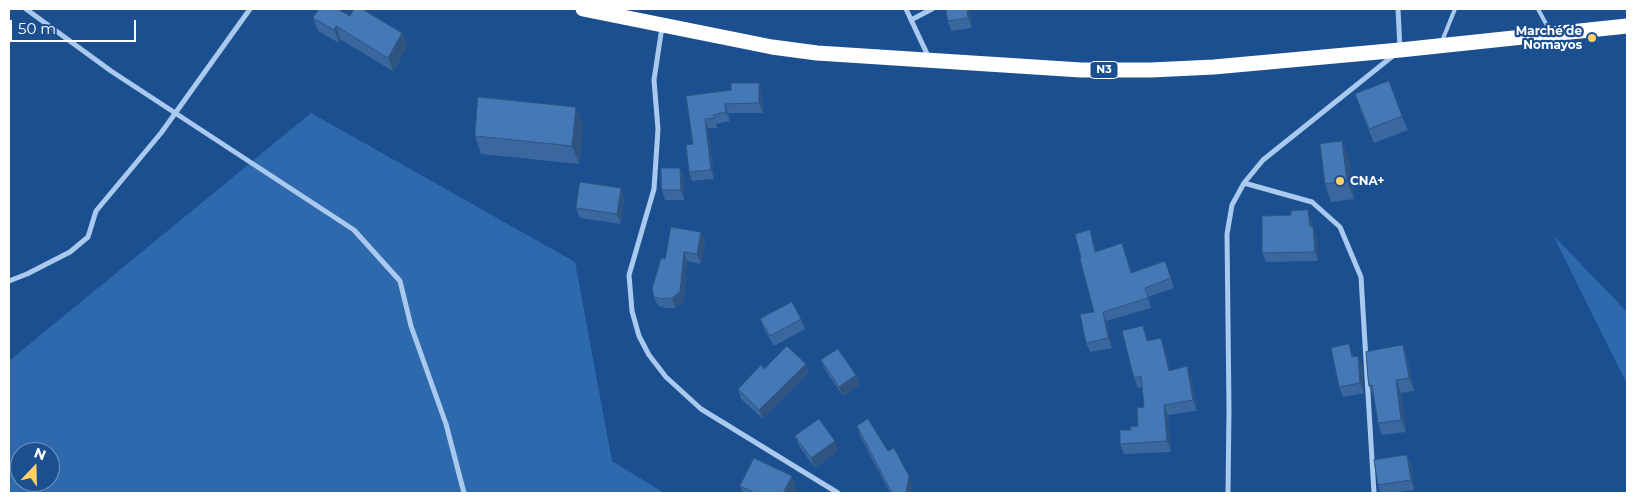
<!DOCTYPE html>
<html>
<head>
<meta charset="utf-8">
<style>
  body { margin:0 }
  #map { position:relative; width:1636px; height:502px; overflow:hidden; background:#1b4f8f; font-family:Montserrat,sans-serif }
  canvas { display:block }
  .frame { position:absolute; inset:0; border:10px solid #fff; pointer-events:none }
  .north { position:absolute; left:10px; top:442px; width:50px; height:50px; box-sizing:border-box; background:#1b4f8f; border:1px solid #7695bc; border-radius:50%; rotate:21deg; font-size:14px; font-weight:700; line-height:20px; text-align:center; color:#fff }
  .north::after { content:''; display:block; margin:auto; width:18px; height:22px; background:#ffd166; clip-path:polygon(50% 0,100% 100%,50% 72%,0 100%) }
  .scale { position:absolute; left:10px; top:20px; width:126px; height:22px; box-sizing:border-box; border:2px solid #fff; border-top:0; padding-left:6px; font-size:15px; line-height:18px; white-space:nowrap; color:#fff; -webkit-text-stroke:4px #1b4f8f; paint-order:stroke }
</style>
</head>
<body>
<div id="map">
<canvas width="1636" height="502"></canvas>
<div class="frame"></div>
<div class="north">N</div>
<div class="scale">50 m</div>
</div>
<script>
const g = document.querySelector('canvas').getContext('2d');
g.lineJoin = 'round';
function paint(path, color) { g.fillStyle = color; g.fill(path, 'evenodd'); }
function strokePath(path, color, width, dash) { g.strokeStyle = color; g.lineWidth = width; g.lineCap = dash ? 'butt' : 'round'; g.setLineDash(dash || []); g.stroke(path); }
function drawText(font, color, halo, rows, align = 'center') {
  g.font = font + ' Montserrat,sans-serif'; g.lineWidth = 4.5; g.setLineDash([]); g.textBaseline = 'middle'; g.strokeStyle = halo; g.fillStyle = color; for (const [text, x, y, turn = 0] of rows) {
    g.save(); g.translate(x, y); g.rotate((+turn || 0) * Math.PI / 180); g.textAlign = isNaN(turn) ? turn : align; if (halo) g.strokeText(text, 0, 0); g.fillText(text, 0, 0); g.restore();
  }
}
const green = new Path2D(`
  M311,113l264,149 37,199 52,32h-655v-132zM20,452h30v30h-30z
  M1553,235l74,77v72z`);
const lane = new Path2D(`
  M1538,9l12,22
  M1442,41l13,-32`);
const street = new Path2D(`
  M26,9l85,62 243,159 46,51 11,45 35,98 18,69
  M906,9l23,49
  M1398,9l2,40
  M911,20l21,-11
  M662,27l-8,53 4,49 -4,60 -25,86 3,36 7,25 10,19 17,22 35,32 137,84
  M1244,183l68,19 28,25 21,50 13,216
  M9,281l18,-7 43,-22 18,-15 8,-26 65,-78 89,-124
  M1228,493l1,-84 -2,-175 5,-29 12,-22 19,-23 131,-105`);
const highway = new Path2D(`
  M583,9l189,38 45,6 264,17h70l63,-3 186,-17 227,-24`);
const wall = new Path2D(`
  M969,9l3,19 -21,3 -3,-10z
  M350,16l52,17 5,14 -14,24 -52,-31 -2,3 -21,-12 -5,-13z
  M762,92l1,21h-35l2,8 -14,3 1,4h-9l6,51 -22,2 -3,-9 4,-28 -7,-48z
  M1360,109l42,7 6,14 -34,13z
  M583,125l-4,39 -98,-10 -6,-18z
  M1349,159l5,40 -23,3 -6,-18z
  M680,168l4,10v22h-19l-3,-10z
  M624,198l-3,26 -41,-6 -4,-10z
  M1311,219l1,7 4,10 2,25 -52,1 -4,-9z
  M701,232l4,10 -4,22 -14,-3 -3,41 -9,6h-8l-9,-2 -4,-9 11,-38z
  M1093,240l3,11 29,2 7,20 33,-12 9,27 -26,9 3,11 -45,13 6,27 -22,4 -4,-9 8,-31 -13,-54z
  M760,319h41l4,10 -31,17 -10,-17z
  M1147,337l1,4 17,8 5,21 21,7 6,34 -29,4 3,37 -47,2 -4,-10 11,-14 7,-4 6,-19 -2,-20 -4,1 -4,-10z
  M1403,345l4,12 7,34 -13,2 5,39 -24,3 -4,-12 -4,-25 -5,-12z
  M1353,354l1,3 8,9 2,27 -21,4 -4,-10z
  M821,360l35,15 4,10 -17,11 -18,-26z
  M806,364l3,9 -46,46 -22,-20 -3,-10z
  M857,426l31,25 25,34 -2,8h-21l-30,-57z
  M795,436l43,15 -23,17 -16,-22z
  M1407,455l4,10 3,25 -23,3h-10l-3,-8z
  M740,486l57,5 -1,2h-53z`);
const shadedWall = new Path2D(`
  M967,9h2l3,19 -4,-10z
  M336,26l5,14 -2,3 -5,-13z
  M402,33l5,14 -14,24 -5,-13z
  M759,83l3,9 1,21 -4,-10z
  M725,104l3,9 2,8 -4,-9z
  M576,107l7,18 -4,39 -7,-18z
  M705,119l3,9 6,51 -3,-9z
  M1342,141l7,18 5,40 -7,-18z
  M680,168l4,10v22l-3,-10z
  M621,188l3,10 -3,26 -4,-10z
  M1308,210l3,9 2,17 -3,-9z
  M1313,226l3,10 2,25 -3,-9z
  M1090,230l3,10 6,21 -4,-9z
  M701,232l4,10 -4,22 -4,-10z
  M684,252l3,9 -3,41 -9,6 -3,-10z
  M1103,312l3,9 6,27 -4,-10z
  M1161,338l4,11 8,32 -4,-10z
  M1403,345l4,12 7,34 -5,-13z
  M1358,356l4,10 2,27 -4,-10z
  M806,364l3,9 -46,46 -4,-9z
  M1187,366l4,11 6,34 -4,-11z
  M856,375l4,10 -17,11 -4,-9z
  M1396,380l5,13 5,39 -5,-12z
  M1164,405l4,10 3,37 -4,-11z
  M835,441l3,10 -23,17 -4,-10z
  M1407,455l4,10 3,25 -3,-10z
  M792,476l5,15 -1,2h-13z
  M909,476l4,9 -2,8h-5z`);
const building = new Path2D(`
  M319,9h18l13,7 4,-7h8l40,24 -14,25 -52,-32 -2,4 -21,-12z
  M946,9h21l1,9 -20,3z
  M1389,81l13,35 -33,13 -14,-35z
  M731,83h28v20l-34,1 1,8 -13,3 1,3 -9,1 6,51 -22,2 -3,-27 7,-1 -7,-48 45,-6z
  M478,97l98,10 -4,39 -97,-10z
  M1342,141l5,40 -22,3 -5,-40z
  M661,168h19l1,22h-19z
  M580,182l41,6 -4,26 -41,-6z
  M1308,210l2,17 3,-1 2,26 -53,1v-37l29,-1v-4z
  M671,227l30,5 -4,22 -13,-2 -4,40 -8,6 -9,1 -9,-2 -2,-8 9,-31 4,1z
  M1090,230l5,22 27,-9 9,30 34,-12 6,17 -26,10 3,10 -45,14 5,26 -22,5 -6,-29 14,-2 -14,-53 1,-1 -6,-24z
  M792,302l9,17 -31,17 -10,-17z
  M1143,326l4,15 14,-3 8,33 18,-5 6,34 -29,5 3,36 -47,3v-14h11l-1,-3 8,-1 -1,-18 7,-1 -3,-31 -7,2 -12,-47z
  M1349,344l3,13 6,-1 2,27 -21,4 -8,-39z
  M1403,345l6,33 -13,2 5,40 -23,3 -6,-38 -3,1 -1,-8 -2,-26z
  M787,346l19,18 -47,46 -21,-21 23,-24 3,4z
  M838,349l18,26 -17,12 -18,-27z
  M819,419l16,22 -24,17 -16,-22z
  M868,419l20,32 6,-3 15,28 -3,17h-14l-35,-67z
  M1407,455l4,25 -33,5 -4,-25z
  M754,458l38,18 -9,17h-28l-15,-7z`);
const markers = [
  [1592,38,5,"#ffd166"],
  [1340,181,5,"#ffd166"]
];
const shields = [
  [1104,70,28]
];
const shieldNames = [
  ["N3",1104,70]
];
const poiNames = [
  ["Marché de",1582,31],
  ["Nomayos",1582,45],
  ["CNA+",1350,181,"left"]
];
paint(green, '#2e69ad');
strokePath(lane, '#a9c9ee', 4);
strokePath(street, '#a9c9ee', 5);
strokePath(highway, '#fff', 15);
paint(wall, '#3a679d');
paint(shadedWall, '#305480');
paint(building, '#4478b7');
strokePath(building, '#305480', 1);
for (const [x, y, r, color] of markers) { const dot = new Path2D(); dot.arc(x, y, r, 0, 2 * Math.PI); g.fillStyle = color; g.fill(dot); strokePath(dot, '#1b4f8f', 2); }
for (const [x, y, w] of shields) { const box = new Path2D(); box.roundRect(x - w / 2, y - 8.5, w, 17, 4); g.fillStyle = '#1b4f8f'; g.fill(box); strokePath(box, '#fff', 1); }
drawText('bold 11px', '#fff', null, shieldNames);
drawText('bold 12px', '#fff', '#1b4f8f', poiNames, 'right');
</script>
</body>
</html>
